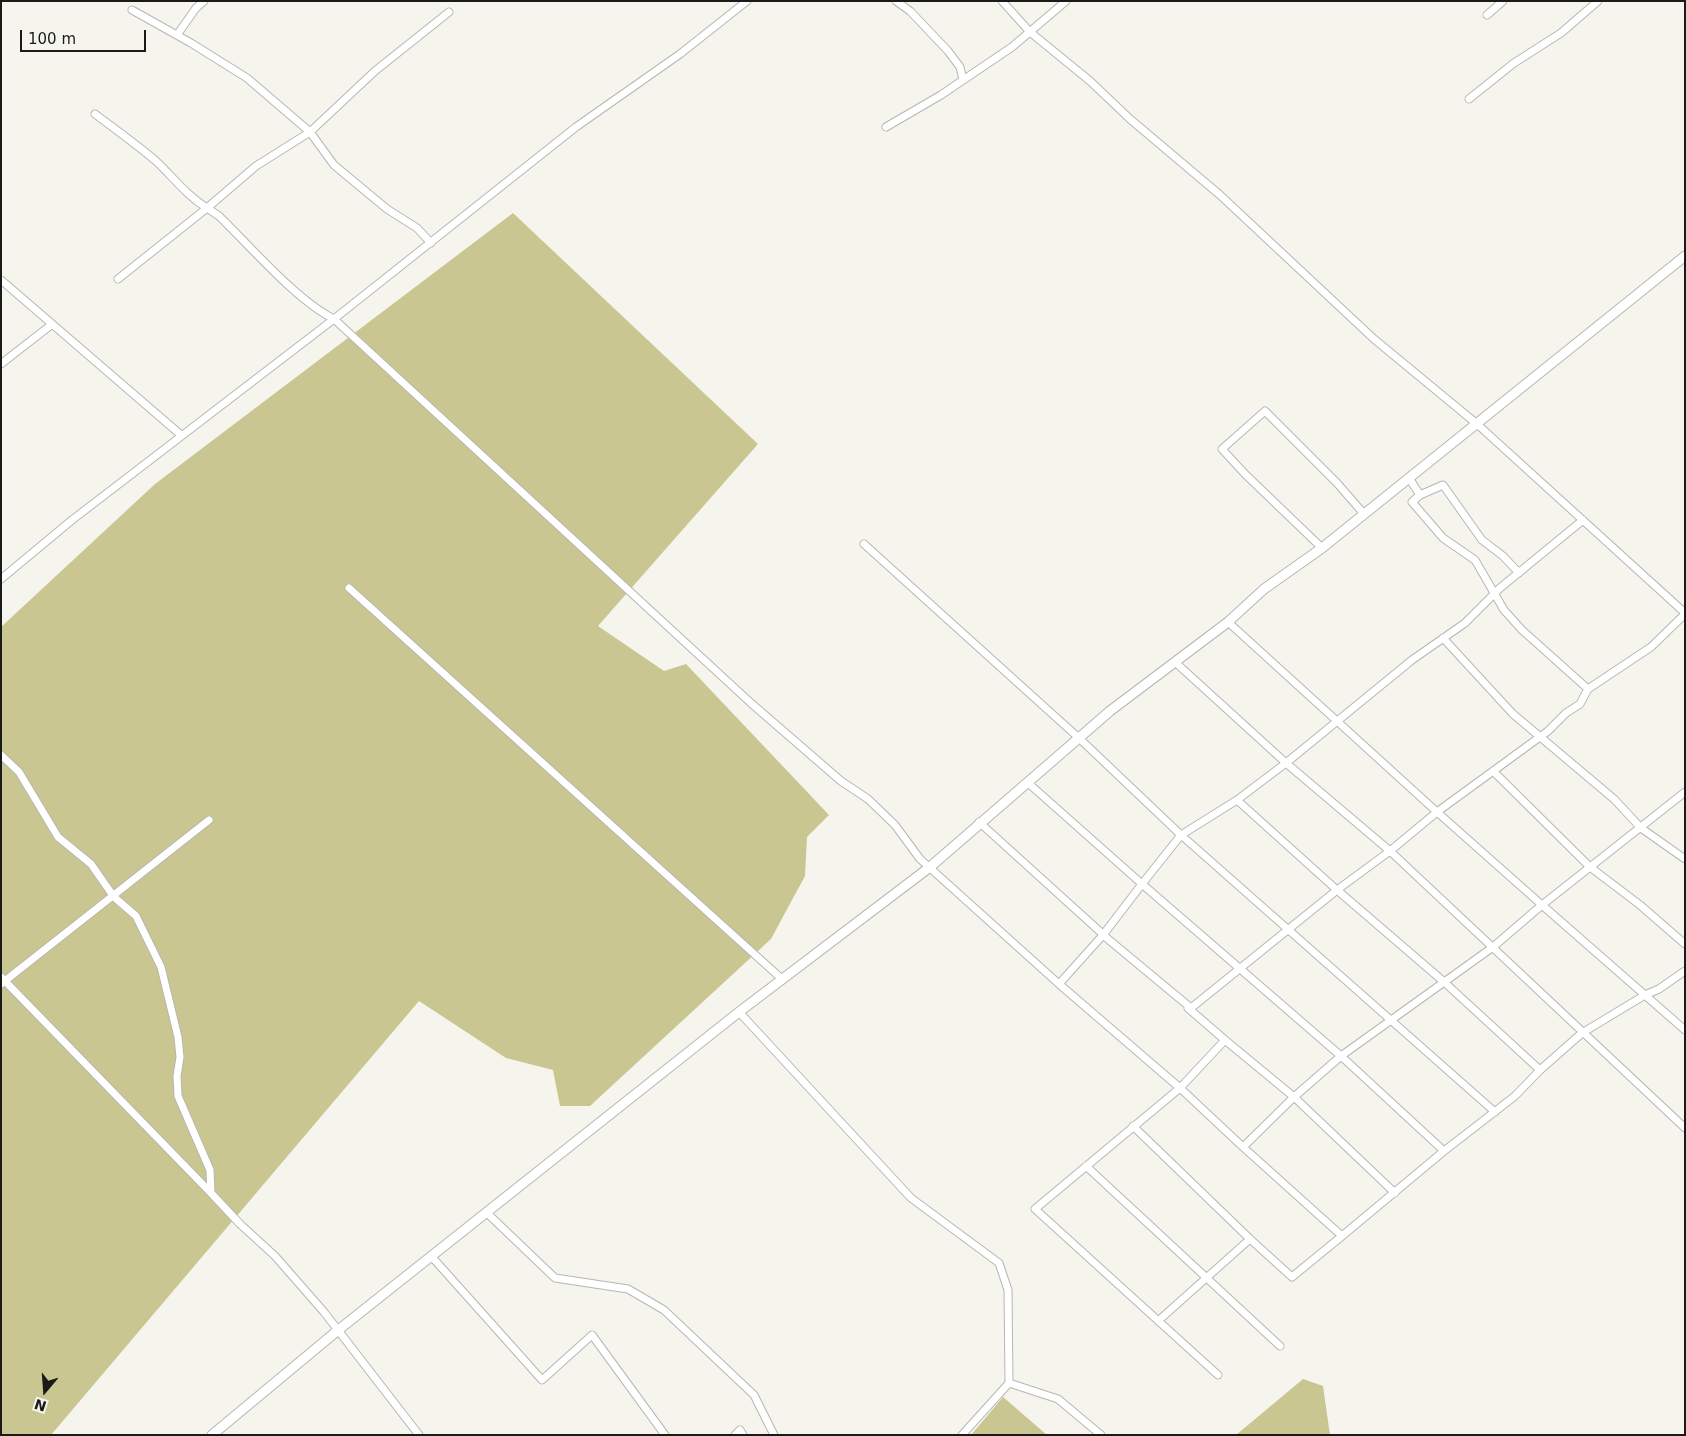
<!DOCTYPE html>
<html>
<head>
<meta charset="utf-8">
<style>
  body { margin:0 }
  #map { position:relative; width:1686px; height:1436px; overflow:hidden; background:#f5f5ee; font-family:"DejaVu Sans",sans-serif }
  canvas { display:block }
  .frame { position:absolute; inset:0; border:2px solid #1a1a18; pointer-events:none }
  .north { position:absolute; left:20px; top:1366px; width:50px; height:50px; -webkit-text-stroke:4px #f5f5ee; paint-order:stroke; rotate:198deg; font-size:14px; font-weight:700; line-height:20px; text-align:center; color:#1a1a18 }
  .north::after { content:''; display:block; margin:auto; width:18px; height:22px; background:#1a1a18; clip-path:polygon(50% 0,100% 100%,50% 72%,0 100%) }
  .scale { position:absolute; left:20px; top:30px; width:126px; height:22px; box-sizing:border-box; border:2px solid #1a1a18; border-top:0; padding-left:6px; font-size:15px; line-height:18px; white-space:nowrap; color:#1a1a18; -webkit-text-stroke:4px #f5f5ee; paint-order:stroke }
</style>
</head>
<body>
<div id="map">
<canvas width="1686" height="1436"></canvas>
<div class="frame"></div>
<div class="north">N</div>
<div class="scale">100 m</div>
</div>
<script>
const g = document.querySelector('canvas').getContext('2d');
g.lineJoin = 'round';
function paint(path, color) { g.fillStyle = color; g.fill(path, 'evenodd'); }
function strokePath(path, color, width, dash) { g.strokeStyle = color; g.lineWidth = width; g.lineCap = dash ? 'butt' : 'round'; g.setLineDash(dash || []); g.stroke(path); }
const green = new Path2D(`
  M513,213l245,231 -160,182 66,45 22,-7 143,151 -22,22 -2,39 -34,63 -181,167h-30l-7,-36 -47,-12 -87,-57 -368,434h-50v-808l154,-143z
  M1303,1379l20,7 7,49h-94z
  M1003,1397l44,38h-76z`);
const minor = new Path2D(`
  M896,1l14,10 38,40 12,16 3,13
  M1002,1l28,31 60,49 40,38 90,76 154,144 103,85 208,189
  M132,10l59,33 56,35 63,54 24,33 53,44 30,19 14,15
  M1487,15l16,-14
  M177,35l19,-27 8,-7
  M1469,99l45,-36 47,-30 37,-32
  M95,114c20,15 41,30 61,47 17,16 31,35 51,47l49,-42 54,-34 65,-61 74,-59
  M886,127l55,-32 71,-48 54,-46
  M118,279l89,-71 12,8c31,30 78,85 115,103l418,385 89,77 27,18 27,26 25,34 139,125 121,104 -145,121 183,166
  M1,280l180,155
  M1,364l50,-39
  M1409,478l11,17 -8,7 31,36 32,22 29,50 18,20 66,59
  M1420,495l23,-10 39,55 21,16 16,17
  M1583,520l-83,68 -35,35 -53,37 -126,103 -49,37 100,90 -146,118 -88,-73 39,-51 199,172 152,-109 49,-42 143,125
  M864,544l216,195 101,96 56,-35
  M1322,548l-77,-74 -23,-25 43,-38 72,72 27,31
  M1,579l71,-59 262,-201 242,-192 104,-73 67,-53
  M349,588l434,392
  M1228,622l209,190 111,-81 18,-18 14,-9 8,-15 63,-42 34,-33
  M1443,638l70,76 101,85 27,29 44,31
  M1175,662l111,101 104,88 295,277
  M1,755l18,17 39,65 33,27 23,33 22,19 25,51 17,70 2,20 -3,19 1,20 32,74 1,23 29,31 35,32 49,56 95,123
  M1494,772l96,95 50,38 45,39
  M1027,782l115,102 39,-49 314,277
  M979,822l127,115
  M1,977l210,216
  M1,984l208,-164
  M1059,984l44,-49
  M1188,1008l37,32
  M739,1012l172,186 88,65 9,27 1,93 -47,52
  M1540,1070l-97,-89 -106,-91 53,-39 47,-39 105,93 143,-113
  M1133,1126l117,113 -92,82
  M1243,1147l-63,-59 45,-48 69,57 47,-41 103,95 -102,85 -99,-89 51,-50 101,96
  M1444,1151l71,-55 25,-26 42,-37 63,-38 14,-6 26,-18
  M1086,1166l194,180
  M487,1213l68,65 73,11 36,21 90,85 20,40
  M1250,1239l42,38 50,-41
  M432,1257l110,123 50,-45 73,100
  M1009,1383l49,16 43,36
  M735,1435l5,-5 3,5`);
const tertiary = new Path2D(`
  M212,1435l125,-104 402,-319 191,-145 180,-156 118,-89 36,-33 58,-41 363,-292`);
paint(green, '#cac691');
strokePath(minor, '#b7b7b1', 9);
strokePath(tertiary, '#b7b7b1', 11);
strokePath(minor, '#fff', 7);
strokePath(tertiary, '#fff', 9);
</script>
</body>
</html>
